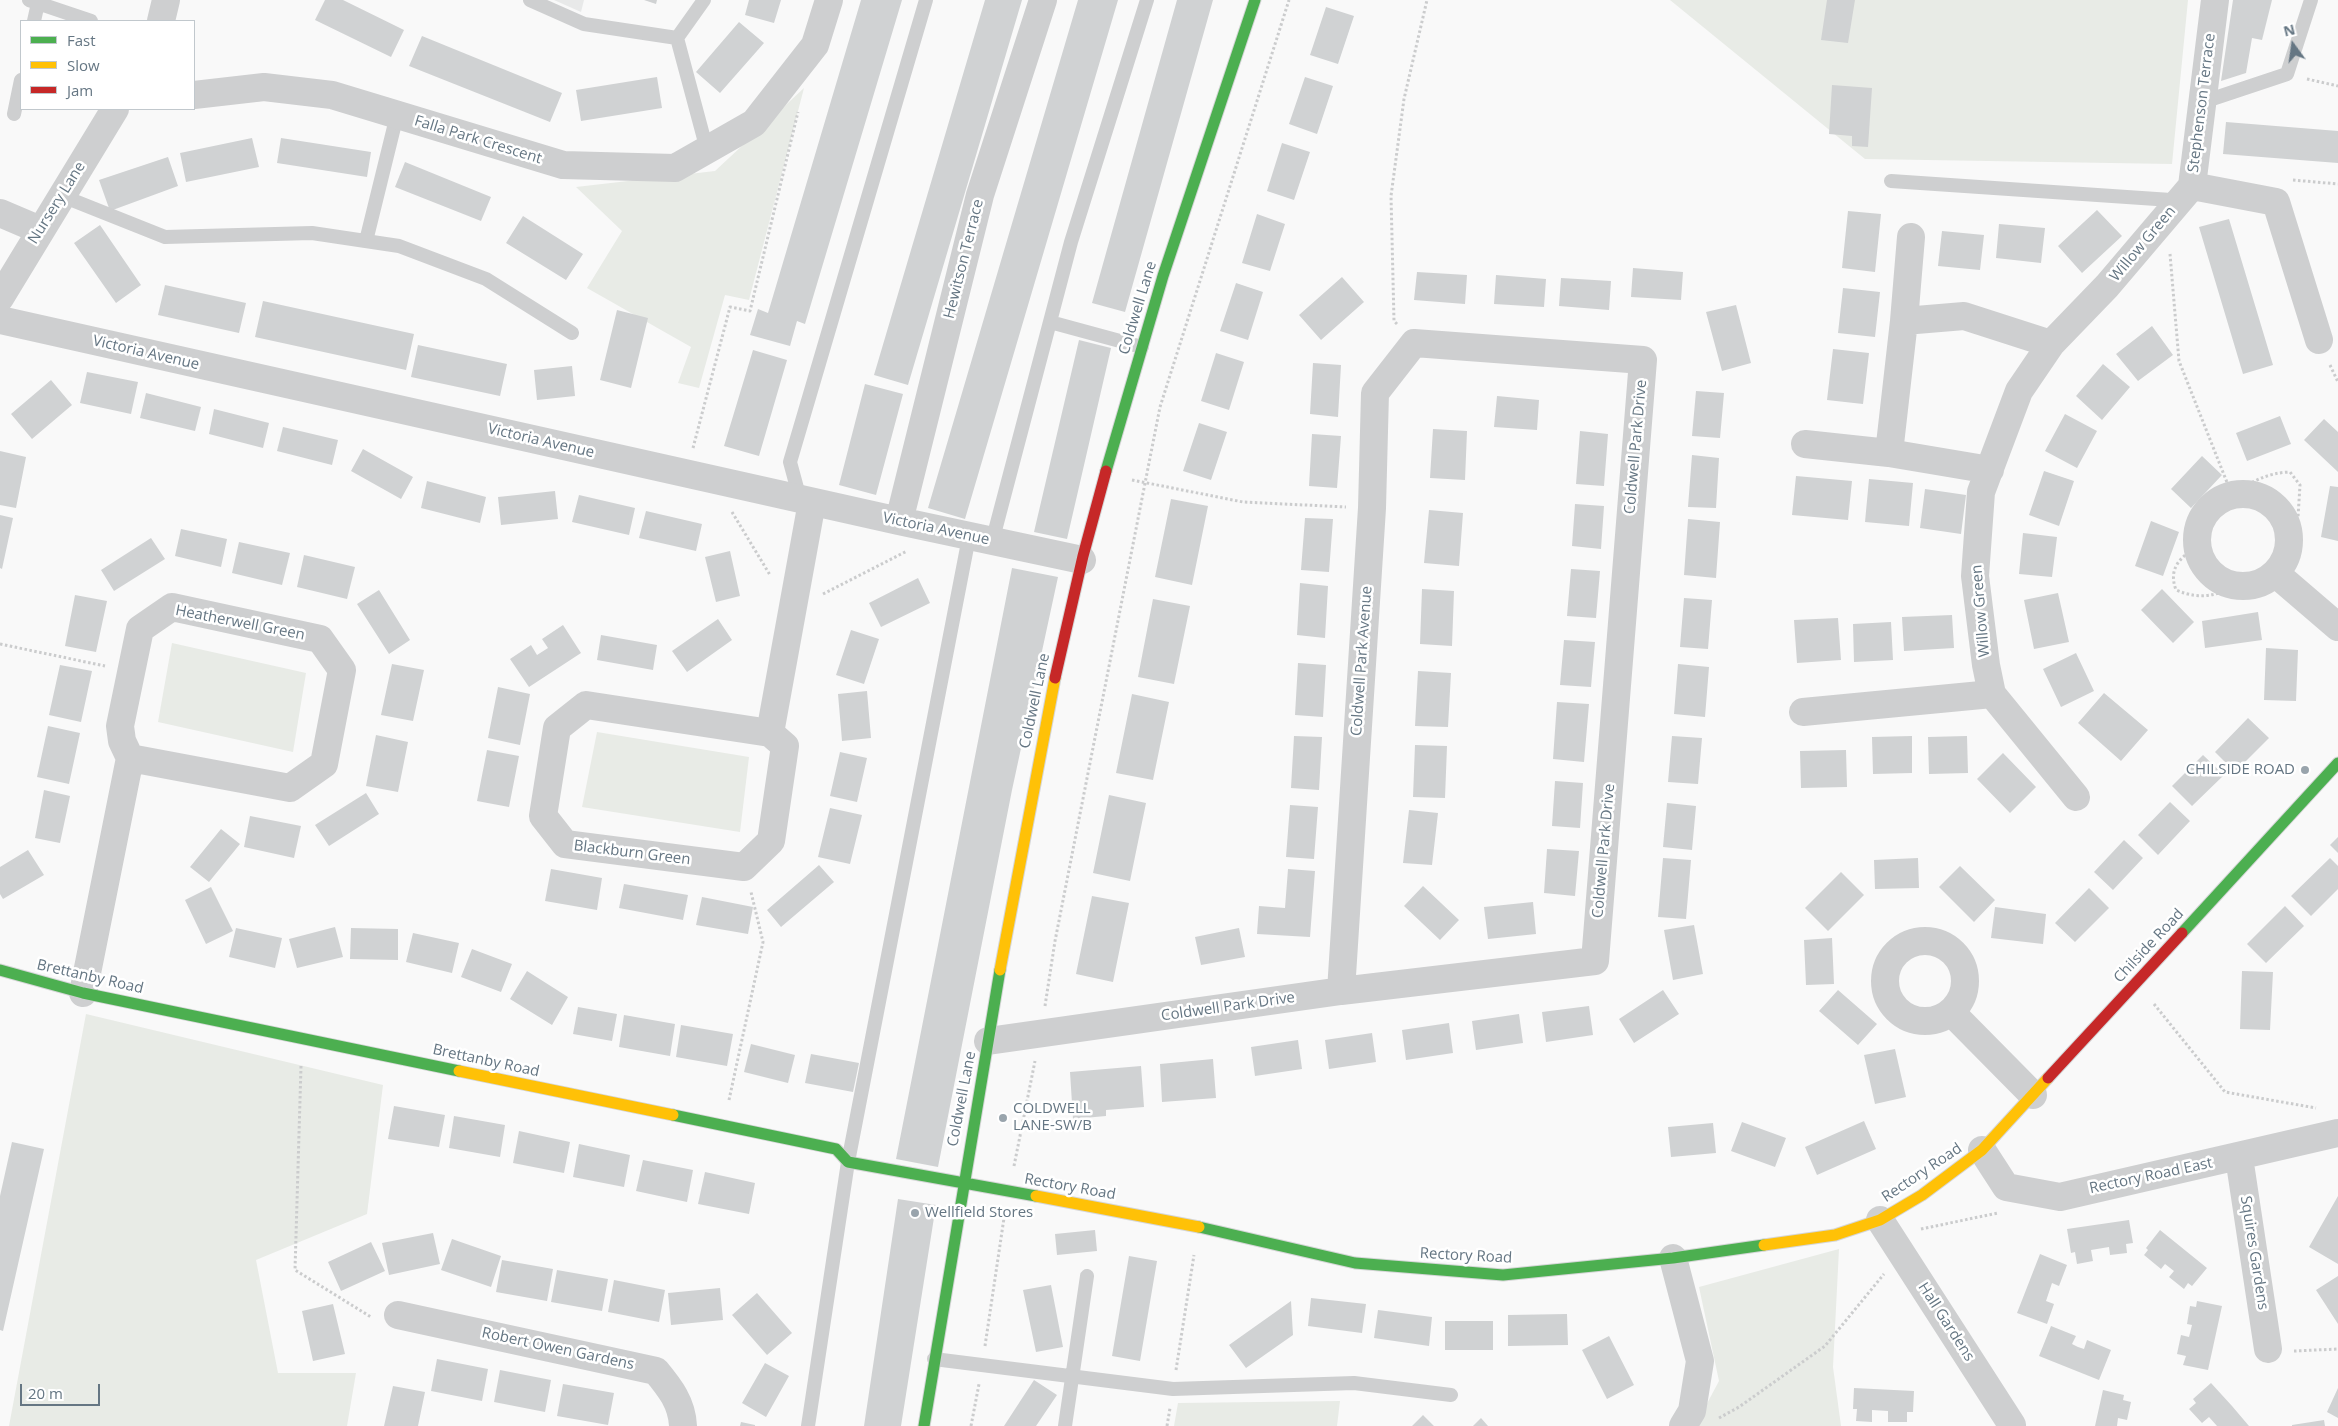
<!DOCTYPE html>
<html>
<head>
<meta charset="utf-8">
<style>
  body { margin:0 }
  #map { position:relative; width:2338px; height:1426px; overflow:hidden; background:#f9f9f9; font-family:"Open Sans",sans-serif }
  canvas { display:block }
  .legend { position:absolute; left:20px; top:20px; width:175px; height:90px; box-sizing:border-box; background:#fff; border:1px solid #c1c8cd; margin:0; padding:6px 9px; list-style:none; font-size:15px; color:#657683 }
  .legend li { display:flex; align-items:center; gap:10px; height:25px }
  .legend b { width:25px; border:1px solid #c1c8cd }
  .north { position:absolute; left:2268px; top:20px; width:50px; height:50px; -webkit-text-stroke:4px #fff; paint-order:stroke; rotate:346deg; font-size:14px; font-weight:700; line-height:20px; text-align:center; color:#657683 }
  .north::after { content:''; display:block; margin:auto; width:18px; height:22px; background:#657683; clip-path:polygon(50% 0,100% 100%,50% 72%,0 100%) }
  .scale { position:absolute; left:20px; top:1384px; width:80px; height:22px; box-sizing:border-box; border:2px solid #657683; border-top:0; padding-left:6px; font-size:15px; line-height:18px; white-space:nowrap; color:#657683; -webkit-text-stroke:4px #fff; paint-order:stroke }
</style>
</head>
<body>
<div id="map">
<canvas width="2338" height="1426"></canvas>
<ul class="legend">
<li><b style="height:6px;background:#4caf50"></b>Fast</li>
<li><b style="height:6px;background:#ffc107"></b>Slow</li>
<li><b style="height:6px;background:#c62828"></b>Jam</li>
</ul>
<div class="north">N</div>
<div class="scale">20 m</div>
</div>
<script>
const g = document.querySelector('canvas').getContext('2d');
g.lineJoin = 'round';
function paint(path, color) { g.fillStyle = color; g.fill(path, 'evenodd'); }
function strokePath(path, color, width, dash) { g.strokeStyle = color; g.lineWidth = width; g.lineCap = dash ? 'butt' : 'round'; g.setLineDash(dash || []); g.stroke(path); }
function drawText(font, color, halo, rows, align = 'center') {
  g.font = font + ' "Open Sans",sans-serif'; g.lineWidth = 5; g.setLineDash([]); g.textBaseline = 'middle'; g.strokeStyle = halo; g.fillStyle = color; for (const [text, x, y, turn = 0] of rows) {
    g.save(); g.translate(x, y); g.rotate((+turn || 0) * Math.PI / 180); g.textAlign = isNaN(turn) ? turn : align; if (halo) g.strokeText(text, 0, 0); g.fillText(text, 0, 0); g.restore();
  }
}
const built = new Path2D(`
  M554,0h30l-3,12z`);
const green = new Path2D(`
  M1670,0h518l-16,164 -307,-5z
  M804,88l-55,212 -24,-5 -26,93 -21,-5 13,-36 -104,-59 35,-57 -46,-44 139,-16z
  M172,643l134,30 -13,79 -135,-30z
  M597,732l152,25 -9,75 -158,-25z
  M86,1014l297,71 -16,129 -111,46 22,113h78l-9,53h-338z
  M1839,1249l-6,118 8,59h-146l24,-45 -20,-94z
  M1340,1401l-3,25h-163l4,-23z`);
const building = new Path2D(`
  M325,0h18l61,30 -13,27 -76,-37z
  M644,0h13l-1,4z
  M749,0h32l-7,23 -29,-8z
  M861,0h41l-97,324 -8,-3 -7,25 -40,-11 8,-26 10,4z
  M985,0h37l-114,385 -34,-10z
  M1078,0h40l-153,519 -37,-11z
  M1177,0h36l-88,312 -33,-9z
  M1827,0h28l-7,43 -27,-3z
  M2233,0h39l-10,40 -10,-2 -6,35 -25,8z
  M1326,7l28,9 -16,48 -28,-9z
  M739,22l25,21 -44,50 -24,-21z
  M422,36l140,57 -12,29 -141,-56z
  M657,77l5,31 -81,13 -5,-31z
  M1305,77l28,9 -16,48 -28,-10z
  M1832,85l40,3 -4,59 -16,-1v-10l-23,-2z
  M2226,122l112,9v32l-115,-9z
  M252,138l7,29 -73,15 -6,-29z
  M281,138l90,14 -4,25 -90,-14z
  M1282,143l28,9 -16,48 -27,-9z
  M168,157l10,29 -68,25 -11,-31z
  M405,162l86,35 -10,24 -86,-34z
  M2097,210l25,26 -40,37 -24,-27z
  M1848,211l33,3 -6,58 -33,-4z
  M1257,214l28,10 -15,47 -28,-8z
  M523,216l60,38 -17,26 -60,-37z
  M2229,219l44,146 -30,9 -44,-147z
  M1999,224l46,4 -4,35 -45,-5z
  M100,225l41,60 -25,18 -42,-60z
  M1942,231l42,4 -4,35 -42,-4z
  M1633,268l50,4 -2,28 -50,-3z
  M1417,272l50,3 -2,29 -51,-4z
  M1496,275l50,4 -2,28 -50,-3z
  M1342,277l22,25 -43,38 -22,-25z
  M1561,278l50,3 -2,29 -50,-4z
  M1236,283l27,9 -15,48 -28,-9z
  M165,285l81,18 -7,30 -81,-18z
  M1843,288l37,4 -5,45 -37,-4z
  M263,301l151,33 -8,36 -151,-33z
  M1736,305l15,58 -29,8 -16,-59z
  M617,310l31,8 -17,70 -31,-8z
  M2152,326l21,29 -35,26 -22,-27z
  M1079,340l32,8 -44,191 -33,-7z
  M418,345l89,19 -7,32 -89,-19z
  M1833,349l36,4 -6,51 -36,-4z
  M753,350l34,10 -28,96 -35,-10z
  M1216,353l28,9 -15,48 -28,-9z
  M1313,363l28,2 -3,52 -28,-3z
  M2103,364l27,23 -28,33 -26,-24z
  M572,366l3,30 -38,4 -3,-30z
  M87,372l51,10 -7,32 -51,-11z
  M51,380l21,25 -40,34 -21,-25z
  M865,384l38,10 -27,101 -37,-10z
  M1696,391l28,2 -4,45 -28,-2z
  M146,393l55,14 -6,24 -55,-13z
  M1497,396l42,4 -2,30 -43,-3z
  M214,409l55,14 -6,25 -54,-14z
  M2065,414l32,17 -20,37 -32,-17z
  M2280,416l11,28 -44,17 -11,-28z
  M2324,419l14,13v40l-34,-32z
  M1199,423l28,9 -16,48 -28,-9z
  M283,427l55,13 -6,25 -55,-14z
  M1433,429l34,2 -2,49 -35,-2z
  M1580,431l28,3 -4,52 -28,-2z
  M1312,434l29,2 -4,52 -28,-2z
  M363,449l50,28 -12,22 -50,-28z
  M0,451l26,6 -10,51 -16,-3z
  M1692,455l27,3 -3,50 -28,-1z
  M2202,456l20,19 -31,33 -20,-19z
  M2044,471l30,10 -15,45 -30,-11z
  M1796,476l56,5 -4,39 -56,-5z
  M1869,479l44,4 -4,43 -44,-4z
  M427,481l59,16 -6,26 -59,-15z
  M2330,486l8,1v54l-17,-4z
  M1925,489l41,6 -5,39 -41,-6z
  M555,491l3,28 -57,6 -3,-28z
  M579,495l56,13 -6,27 -57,-13z
  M1171,499l37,7 -16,79 -37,-8z
  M1575,504l29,2 -3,43 -29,-3z
  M1429,510l34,3 -4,53 -35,-3z
  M646,511l56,13 -6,27 -57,-13z
  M0,515l13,3 -11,51 -2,-1z
  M1305,518l28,1 -4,53 -28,-2z
  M1688,519l32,3 -4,56 -32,-3z
  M2151,521l28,11 -16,44 -28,-10z
  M181,529l46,10 -6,28 -46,-11z
  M2023,533l34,4 -5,40 -33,-3z
  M151,538l14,21 -51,32 -13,-21z
  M239,542l51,11 -8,32 -50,-12z
  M730,551l10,45 -24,6 -11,-45z
  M304,555l51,12 -8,32 -50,-12z
  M1012,568l46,9 -46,213 -74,377 -42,-8z
  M1571,569l29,2 -4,47 -29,-2z
  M918,578l12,25 -49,24 -12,-24z
  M1300,583l28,3 -3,52 -28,-3z
  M1422,589l32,2 -2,55 -32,-2z
  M2162,589l32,33 -21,21 -32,-33z
  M379,590l31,50 -21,14 -32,-50z
  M2058,593l11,49 -35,7 -10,-49z
  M75,595l32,6 -11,51 -31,-6z
  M1684,598l28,2 -4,49 -28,-2z
  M1153,599l37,7 -16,78 -36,-7z
  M2258,612l4,28 -57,8 -3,-27z
  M1952,615l2,33 -50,3 -2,-34z
  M1838,618l3,42 -44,3 -3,-43z
  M718,619l14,21 -45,32 -15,-21z
  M1891,622l2,38 -39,2 -1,-38z
  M563,625l18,28 -52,34 -19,-28 21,-14 6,10 11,-7 -6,-9z
  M851,630l28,9 -15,45 -28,-9z
  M601,635l56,10 -4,25 -56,-10z
  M1564,640l31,2 -4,45 -31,-2z
  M2266,648l32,2 -2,51 -32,-1z
  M2076,653l18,38 -33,16 -18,-38z
  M1298,663l28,2 -3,52 -28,-2z
  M392,664l32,6 -11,51 -32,-6z
  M1678,664l31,3 -4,50 -31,-3z
  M60,665l32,6 -11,51 -32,-7z
  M1418,671l33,2 -3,54 -33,-1z
  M498,687l32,7 -10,51 -32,-7z
  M867,691l4,47 -29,3 -4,-47z
  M2104,693l44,37 -27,31 -43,-38z
  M1132,694l37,8 -16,78 -37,-7z
  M1557,702l32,2 -5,58 -31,-3z
  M2248,718l21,20 -34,34 -20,-20z
  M48,726l32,7 -11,51 -32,-7z
  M376,735l32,7 -10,50 -32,-6z
  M1294,736l28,1 -3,53 -28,-2z
  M1672,736l30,2 -4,46 -30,-2z
  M1912,736v37l-39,1 -1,-37z
  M1967,736l1,37 -39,1 -1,-37z
  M1415,745l32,1 -2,52 -32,-1z
  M487,750l32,6 -10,51 -32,-6z
  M1846,750l1,37 -46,1 -1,-37z
  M840,752l27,6 -10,44 -27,-6z
  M2003,753l33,34 -26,26 -33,-34z
  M2203,755l21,20 -32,31 -20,-20z
  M1555,781l28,2 -3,45 -28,-2z
  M44,790l26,6 -10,47 -25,-5z
  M366,793l13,21 -50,32 -14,-21z
  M1109,795l37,8 -16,78 -37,-8z
  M2170,802l20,19 -32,34 -20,-20z
  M1667,803l29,3 -4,44 -29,-3z
  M1290,805l28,2 -4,52 -28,-2z
  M830,808l32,7 -12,49 -32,-7z
  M1409,810l29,3 -6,52 -29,-2z
  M250,816l51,10 -7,32 -50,-11z
  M221,829l19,15 -31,38 -19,-15z
  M2338,837v16l-8,-8z
  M2124,840l19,18 -30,32 -19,-18z
  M1547,849l32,2 -4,45 -31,-3z
  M28,850l16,25 -41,24 -3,-5v-27z
  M1663,858l28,2 -5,59 -28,-2z
  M1918,858l1,30 -44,1 -1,-29z
  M2330,858l8,8v23l-27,27 -20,-20z
  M819,865l15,17 -53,45 -14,-17z
  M1960,866l35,34 -21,22 -35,-35z
  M551,869l51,9 -5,32 -52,-9z
  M1288,869l27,2 -5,66 -53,-3 2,-28 26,2z
  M1841,872l23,23 -36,36 -23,-23z
  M624,884l64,11 -5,25 -64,-12z
  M1423,886l36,34 -19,20 -36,-34z
  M211,887l22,44 -27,13 -21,-44z
  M2089,888l20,20 -34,34 -20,-19z
  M1092,896l37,7 -16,79 -37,-8z
  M702,897l51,10 -5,27 -52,-9z
  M1533,902l3,32 -48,5 -4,-32z
  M2285,906l19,20 -38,37 -19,-19z
  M1995,907l51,7 -3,30 -52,-6z
  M1694,925l9,49 -30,6 -9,-50z
  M335,927l8,30 -46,11 -8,-29z
  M236,928l46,10 -7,30 -46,-11z
  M351,928l47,1v31l-48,-1z
  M1239,928l6,29 -44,8 -6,-28z
  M413,933l46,10 -7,30 -46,-11z
  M1832,938l2,46 -28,1 -2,-45z
  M472,949l40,15 -11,28 -40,-15z
  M527,971l41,26 -16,28 -42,-26z
  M2242,971l31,1 -3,58 -30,-1z
  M1663,990l16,24 -45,29 -15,-24z
  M1838,990l39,34 -19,21 -39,-34z
  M1589,1006l4,29 -47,7 -4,-30z
  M578,1007l39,7 -5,27 -39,-7z
  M1519,1014l4,29 -47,7 -4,-29z
  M624,1015l51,9 -5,32 -51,-9z
  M1449,1023l4,30 -47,7 -4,-30z
  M681,1025l52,9 -6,32 -51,-9z
  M1372,1033l4,29 -47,7 -4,-29z
  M1298,1040l4,29 -47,7 -4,-29z
  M751,1044l44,11 -7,28 -44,-11z
  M1895,1049l11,48 -31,7 -11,-49z
  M811,1054l48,9 -6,29 -48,-9z
  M1213,1059l3,39 -54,4 -2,-38z
  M1141,1066l3,41 -38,3v6l-33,3 -3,-47z
  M394,1106l51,9 -6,32 -51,-8z
  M454,1116l51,9 -5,32 -51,-9z
  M1864,1121l12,28 -59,26 -12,-28z
  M1742,1122l44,16 -11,29 -44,-16z
  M1713,1123l3,30 -45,4 -3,-30z
  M519,1131l51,11 -6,31 -51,-10z
  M12,1142l32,7 -41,182 -3,-1v-134z
  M579,1144l51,11 -6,32 -51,-10z
  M643,1160l50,10 -6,32 -51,-11z
  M705,1172l50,11 -6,31 -51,-10z
  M2338,1196v68l-29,-17z
  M898,1199l38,6 -35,221h-37z
  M2129,1220l4,23 -7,1 1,9 -17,2 -1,-8 -18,3 2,11 -16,3 -2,-12 -4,1 -4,-24z
  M1095,1230l2,21 -40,4 -2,-21z
  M2160,1230l47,38 -15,18 -4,-3 -4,6 -15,-12 5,-6 -9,-7 -4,5 -17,-14 4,-5 -2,-2z
  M433,1233l7,31 -51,11 -7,-32z
  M452,1239l49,17 -10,31 -50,-17z
  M371,1242l14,29 -44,20 -13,-29z
  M2040,1254l27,11 -8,21 -7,-3 -6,18 8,3 -7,20 -30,-11z
  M1129,1256l28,5 -17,100 -28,-5z
  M502,1260l51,9 -6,32 -51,-9z
  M557,1270l51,9 -6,32 -51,-9z
  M2338,1276v48l-22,-34z
  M614,1280l51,10 -6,32 -51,-10z
  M1051,1285l12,62 -27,5 -13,-62z
  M720,1288l3,32 -52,5 -3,-32z
  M757,1293l35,40 -25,22 -35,-40z
  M1311,1298l55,6 -4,29 -54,-7z
  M1291,1301l2,34 -47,33 -17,-23z
  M2197,1301l25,5 -14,64 -25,-5 3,-9 -9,-2 4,-19 8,2 3,-12 -5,-1 3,-18 6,1z
  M333,1304l12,50 -32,7 -11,-50z
  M1378,1310l54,7 -3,29 -55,-8z
  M1567,1314l1,31 -60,1v-31z
  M1445,1321h48v29h-48z
  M2051,1326l25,10 -4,8 6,3 6,2 3,-9 24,10 -12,30 -60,-24z
  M1609,1336l25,49 -27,14 -25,-49z
  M437,1359l51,10 -6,32 -51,-10z
  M765,1363l24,13 -23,41 -24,-14z
  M500,1370l51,10 -6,32 -51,-10z
  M1034,1380l23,15 -21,31h-32z
  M2211,1383l21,23 17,20h-32l-8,-9 -7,6 -13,-14 7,-6 -3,-4z
  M563,1384l51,9 -6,32 -51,-9z
  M393,1386l32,6 -7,34h-34z
  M1854,1388l60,3 -1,21h-6v10h-19v-11l-16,-1v12l-16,-1 1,-12h-4z
  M2338,1388v30l-11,-6z
  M2103,1390l21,5 -1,5 8,2 -4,18 -9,-2 -1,8h-22z
  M1423,1415l11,11h-22z
  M1481,1418l7,8h-15z
  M2324,1420l1,6h-33v-1z
  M741,1422l14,3v1h-15z`);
const path = new Path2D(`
  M2307,79l31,7
  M2293,180l45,4
  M2170,254l9,107 53,134c19,-13 34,-22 58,-23l10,13 -2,32 -9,28
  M1397,324l-3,-3 -3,-125 13,-97 23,-99
  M2330,365l8,17
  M693,448l37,-141 20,4 48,-199
  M1132,480l111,22 103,5
  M732,512l38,63
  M2197,546c-17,12 -29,22 -21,44 26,11 39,4 65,-3
  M823,594l84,-43
  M0,644l105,22
  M2154,1004l71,88 91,16
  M1045,1006l10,-65 105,-534 129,-407
  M301,1066l-6,204 76,47
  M729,1100l34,-158 -12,-50
  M1014,1166l21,-105
  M1921,1229l77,-16
  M985,1346l19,-128
  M2294,1351l44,-2
  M1176,1370l18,-115
  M1719,1418l20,-11 86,-61 59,-72
  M971,1426l8,-42
  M1167,1426l3,-18`);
const lane = new Path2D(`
  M29,0l62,21
  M530,0l54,24 93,14 27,-38
  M34,21l4,-18
  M677,38l30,112
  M2203,102l84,-28 24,-74
  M14,114l7,-34
  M1891,181l280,19 8,-5
  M62,196l103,41 147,-4 87,13 87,33 86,54
  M366,241l31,-126
  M1050,322l92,25
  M800,499l-10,-37 136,-462
  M992,542l79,-300 76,-242
  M934,1359l239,30 181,-6 97,12
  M808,1426l40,-264 121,-625
  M1065,1426l22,-150`);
const street = new Path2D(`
  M2215,0l-23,186 84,16 43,138
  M161,21l5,-21
  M194,95l70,-8 68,8 231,70 112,3 79,-45 61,-78 14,-45
  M0,213l40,17
  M0,298l115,-189
  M0,320l899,201 183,39
  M1904,321l7,-84
  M1805,444l84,9
  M1990,470l-101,-17 15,-132 60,-5 87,28
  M2197 540a46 46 0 1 1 92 0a46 46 0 1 1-92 0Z
  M899,521l81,-326 63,-195
  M2275,573l63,54
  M1803,712l189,-18
  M770,733l-184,-28 -29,23 -14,88 22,28 179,23 27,-26 14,-95 -15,-13 42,-231
  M2076,797l-84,-103 -6,-29 -11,-89 6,-84 38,-101 32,-47 56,-58 85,-100
  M1885 981a40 40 0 1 1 80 0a40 40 0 1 1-80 0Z
  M83,993l47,-235 -8,-17 -2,-15 20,-97 32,-22 148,32 22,31 -18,94 -34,24 -160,-30
  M1951,1012l82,83
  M988,1041l353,-50 254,-30 48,-601 -229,-17 -39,50 -3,115 -31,483
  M1982,1150l24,37 54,10 278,-64
  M2239,1157l29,192
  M1880,1220l132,205
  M1673,1258l27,103 -8,50 -9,15
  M398,1315l258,56c14,17 26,32 27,55`);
const fast = new Path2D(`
  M1106,471l57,-195 92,-276
  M2182,933l156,-170
  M0,970l83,23 376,78
  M673,1115l163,34 12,13 188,34
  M1199,1227l156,36 148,12 170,-17 91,-13
  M924,1426l76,-456`);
const slow = new Path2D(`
  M1000,970l55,-292
  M459,1071l214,44
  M1036,1196l163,31
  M1764,1245l71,-10 45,-15 42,-25 60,-45 66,-72`);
const jam = new Path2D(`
  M1055,678l28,-122 23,-85
  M2048,1078l134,-145`);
const markers = [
  [2305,770,5,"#99a4ac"],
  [1003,1118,5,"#99a4ac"],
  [915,1213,5,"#99a4ac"]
];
const streetNames = [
  ["Stephenson Terrace",2202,103,-83],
  ["Falla Park Crescent",478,140,17],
  ["Nursery Lane",57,203,-58],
  ["Willow Green",2143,244,-50],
  ["Hewitson Terrace",964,259,-76],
  ["Coldwell Lane",1138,308,-73],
  ["Victoria Avenue",146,353,13],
  ["Victoria Avenue",541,441,13],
  ["Coldwell Park Drive",1636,447,-85],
  ["Victoria Avenue",936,529,12],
  ["Willow Green",1981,611,-95],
  ["Heatherwell Green",240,623,11],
  ["Coldwell Park Avenue",1362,661,-86],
  ["Coldwell Lane",1035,701,-78],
  ["Coldwell Park Drive",1604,851,-85],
  ["Blackburn Green",632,853,7],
  ["Chilside Road",2149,946,-47],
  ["Brettanby Road",90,977,13],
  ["Coldwell Park Drive",1228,1007,-8],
  ["Brettanby Road",486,1061,12],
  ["Coldwell Lane",962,1099,-79],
  ["Rectory Road",1922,1173,-34],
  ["Rectory Road East",2151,1176,-12],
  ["Rectory Road",1070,1187,10],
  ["Squires Gardens",2254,1253,81],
  ["Rectory Road",1466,1256,3],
  ["Hall Gardens",1946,1322,57],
  ["Robert Owen Gardens",558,1349,12]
];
const poiNames = [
  ["CHILSIDE ROAD",2295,770,"right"],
  ["COLDWELL",1013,1109],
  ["LANE-SW/B",1013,1126],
  ["Wellfield Stores",925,1213]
];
paint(built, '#e8e9e9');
paint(green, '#e8ebe6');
paint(building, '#d0d2d3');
strokePath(fast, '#d5d6d7', 13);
strokePath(slow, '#d5d6d7', 13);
strokePath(jam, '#d5d6d7', 13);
strokePath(path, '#cbcccd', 3, [2.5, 2.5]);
strokePath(lane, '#cecfd0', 14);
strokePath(street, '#cecfd0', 28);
strokePath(fast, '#4caf50', 11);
strokePath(slow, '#ffc107', 11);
strokePath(jam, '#c62828', 11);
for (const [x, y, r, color] of markers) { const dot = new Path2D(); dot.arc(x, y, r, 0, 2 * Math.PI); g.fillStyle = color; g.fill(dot); strokePath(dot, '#fff', 2); }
drawText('15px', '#657683', '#fff', streetNames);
drawText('15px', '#657683', '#fff', poiNames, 'left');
</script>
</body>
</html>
